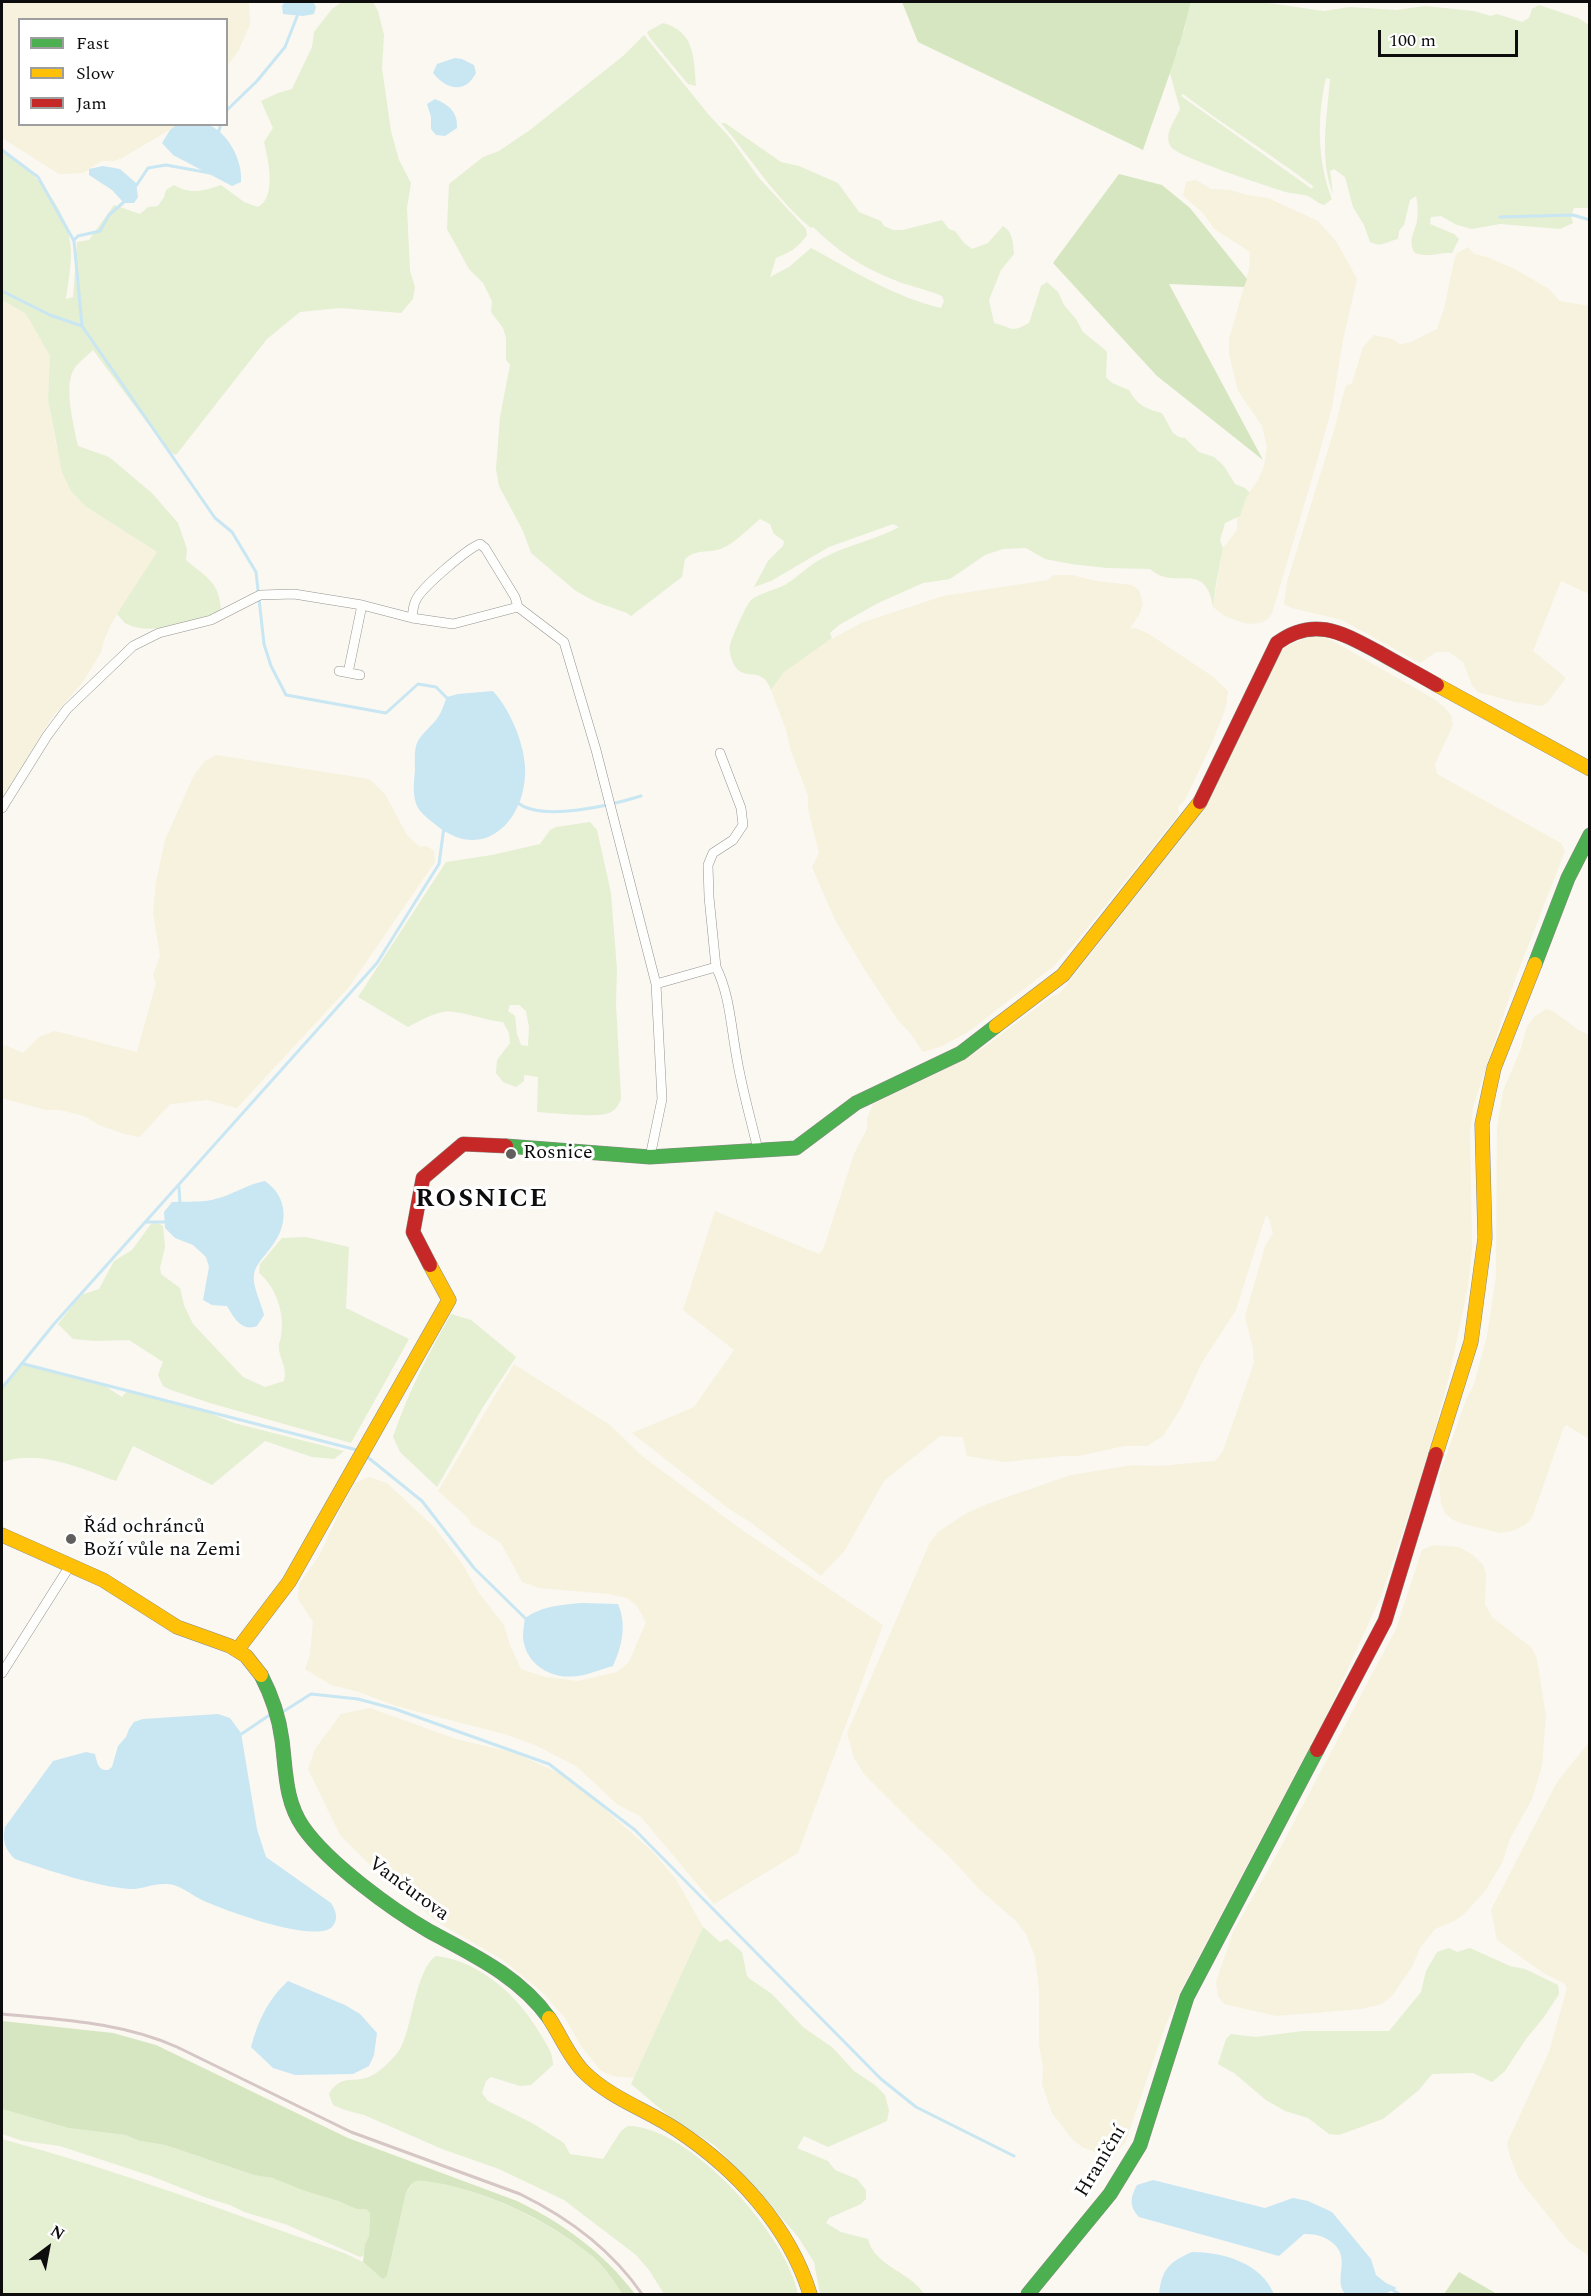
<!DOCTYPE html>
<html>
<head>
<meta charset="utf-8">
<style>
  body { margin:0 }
  #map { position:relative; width:1591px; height:2296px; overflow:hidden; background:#faf8f1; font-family:Spectral,serif }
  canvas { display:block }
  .frame { position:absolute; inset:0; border:3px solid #0d0d0d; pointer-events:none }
  .legend { position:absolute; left:18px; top:18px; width:210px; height:108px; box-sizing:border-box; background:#fff; border:2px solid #9e9e9e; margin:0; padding:8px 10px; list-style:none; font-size:18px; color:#0d0d0d }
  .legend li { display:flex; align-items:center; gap:12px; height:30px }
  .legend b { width:30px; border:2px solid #9e9e9e }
  .north { position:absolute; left:18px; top:2218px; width:60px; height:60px; -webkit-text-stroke:4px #fff; paint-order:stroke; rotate:32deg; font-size:16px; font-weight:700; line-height:24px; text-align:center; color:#0d0d0d }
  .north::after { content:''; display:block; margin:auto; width:21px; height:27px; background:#0d0d0d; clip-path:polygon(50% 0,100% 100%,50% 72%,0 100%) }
  .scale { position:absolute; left:1378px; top:30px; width:140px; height:27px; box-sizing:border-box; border:3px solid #0d0d0d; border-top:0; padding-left:8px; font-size:18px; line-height:21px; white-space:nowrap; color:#0d0d0d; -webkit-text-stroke:4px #fff; paint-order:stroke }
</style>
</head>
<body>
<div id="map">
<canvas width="1591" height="2296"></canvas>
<div class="frame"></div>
<ul class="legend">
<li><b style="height:8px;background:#4caf50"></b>Fast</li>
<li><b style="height:8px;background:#ffc107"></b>Slow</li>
<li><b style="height:8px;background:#c62828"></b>Jam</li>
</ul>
<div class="north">N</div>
<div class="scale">100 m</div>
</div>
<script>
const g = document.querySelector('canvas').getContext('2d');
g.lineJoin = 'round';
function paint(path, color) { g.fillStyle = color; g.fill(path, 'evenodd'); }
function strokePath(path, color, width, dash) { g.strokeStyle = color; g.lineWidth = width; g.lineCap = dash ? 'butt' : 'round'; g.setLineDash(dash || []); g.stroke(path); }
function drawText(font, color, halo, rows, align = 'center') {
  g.font = font + ' Spectral,serif'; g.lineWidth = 6; g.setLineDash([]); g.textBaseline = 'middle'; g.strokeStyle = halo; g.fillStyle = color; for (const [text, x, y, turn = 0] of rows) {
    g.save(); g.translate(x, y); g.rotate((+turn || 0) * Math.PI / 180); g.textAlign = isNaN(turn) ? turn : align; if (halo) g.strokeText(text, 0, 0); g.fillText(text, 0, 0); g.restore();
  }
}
const farmland = new Path2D(`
  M2,2h247l1,22 -11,26 -12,16 -1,-46h-206v104l158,1 -56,33 -8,3h-12l-19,12 -24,1 -57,-36z
  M1196,180l15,9 19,1 17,5 21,3 50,23 18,20 21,38 -14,61 -11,67 -16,58 -44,148 -5,7 -8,3 -11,1 -13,-4 -12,-5 -10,-8 10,-59 14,-18v-12l3,-2 7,-20 11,-16 6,-14 3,-19 -5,-21 -24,-35 -9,-37v-15l20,-70 1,-17 -36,-23 -11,-16 -20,-17 3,-14z
  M1468,247l6,7 13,3 28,12 34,20 11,12 29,5v288l-28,-13 -28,70 33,27 -18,24 -6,4 -27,-4 -37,-10 -6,-7 -9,-23 -14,-10h-13l-16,11 -78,-43 -50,-12 -8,-4 3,-22 48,-155 7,-28 4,-13 6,-3 11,-36 11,-12 18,4 8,5 9,-1 28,-14 7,-20 10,-48 3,-8z
  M2,300l24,14 24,42 -2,44 8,45 15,46 14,15 72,46 -46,72 -8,19 -2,9 -18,30 -30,34 -51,83z
  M1054,575h18l24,6 36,4 7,5 4,13 -3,10 -10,16 5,-1 14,6 63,42 16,15 -2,16 -13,34 -28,59 -7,7 1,7 -99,123 -25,28 -87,67 -28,15 -17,5 -13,-19 -13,-14 -34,-52 -28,-47 -23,-53 7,-14 -11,-44v-13l-18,-48 -4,-18 -15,-40 13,-18 29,-23 48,-26 82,-27 105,-16z
  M1314,635l12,2 108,62 10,8 7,8 2,10 -18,39 2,10 124,69 4,8 -49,126 -43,130 -3,24 2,117 -4,39 -19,90 -16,59 -16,53 -35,105 -54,118 -146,276 -17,39 -40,116 -15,15 -28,-11 -10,-8 -20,-26 -10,-29 1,-15 -4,-25v-54l-4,-33 -9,-23 -11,-14 -36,-31 -29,-32 -31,-28 -55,-55 -10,-16 -7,-25 83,-191 8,-10 27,-18 22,-10 84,-29 62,-10 25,1 57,-5 8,-10 31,-88 -1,-15 -8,-31 20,-71 8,-13 -4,-15 -3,-3 -30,95 -35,54 -20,44 -18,28 -16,10h-23l-45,10h-16l-58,6 -38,-6 -4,-19 -23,-1 -56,45 -39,69 -24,26 -71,-54 -21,-13 -97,-76 62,-26 40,-57 -51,-40 32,-99 104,43 4,-4 31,-96 13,-25v-10l6,-15 81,-39 29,-17 69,-52 7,-2 145,-185 75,-155 7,-8z
  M216,755l153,24 16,15 22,41 13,12 7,-1 7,5 1,11 -86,125 -112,121 -30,-8 -37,4 -30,33 -15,-3 -24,-8 -17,-10 -24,-6h-14l-44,-12v-54l21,9 16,-16 16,-6 82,21 19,-69 -3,-8 7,-19 -7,-43 3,-31 9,-42 29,-65 11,-14z
  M1546,1009l7,2 24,18 12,6v404l-23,-14 -3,4 -31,89 -7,7 -13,6 -12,2 -36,-9 -11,-4 -8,-7 -4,-9 -2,-28 27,-76 8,-16 13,-48 9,-60 1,-148 6,-37 17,-40 7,-24 7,-10z
  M514,1364l96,61 32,31 100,74 141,95 -85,228 -84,51 -74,-88 -22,-11 -42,-39 -41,-21 -31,-11 -108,-28 -37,-14 -28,-7 -26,-16 5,-14 3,-33 -15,-23 1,-15 20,-28 23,-50 13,-23 14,-6 18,6 48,45 28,37 16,28 25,32 6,20 11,24 24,8 33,4 39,-9 12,-10 17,-40 -10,-17 -9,-7 -18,-4 -70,-6 -17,-6 -21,-39 -30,-19 -3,-6 -30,-27z
  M1433,1545l26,2 14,8 10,10 3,9 -1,31 7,12 40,31 5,11 9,57 -4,50 -10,33 -22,40 -8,24 -17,28 -21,23 -10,7 -19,8 -15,19 -8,19 -20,29 -10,8 -21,5 -85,7 -52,-12 -6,-8 -2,-14 17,-50 44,-78 119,-225 26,-79z
  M370,1708l86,31 59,14 55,25 83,74 23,27 27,48 -69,151 -21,-2 -12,-5 -20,-25 -16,-28 -21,-24 -41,-34 -64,-37 -59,-48 -40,-40 -32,-66 7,-20 26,-35z
  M1589,1742v514l-20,-14 -50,-63 -9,-22 -3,-14 42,-91 18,-64 -3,-5 -19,-9 -48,-34 -6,-30 66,-128z`);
const green = new Path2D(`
  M342,2h31l5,9 6,24 -2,33 9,63 8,29 12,23 -4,25 3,63 5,16 -2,12 -12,14 -61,-5 -40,4 -33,27 -91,116 -7,-3 -76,-102c-6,6 -16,13 -20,21 -9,17 1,56 5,75l31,11 43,36 26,30 9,26 -1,11c21,18 34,22 35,52 -24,8 -69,25 -94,12 -3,-1 -7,-7 -10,-10l40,-62 -72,-46 -14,-15 -9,-19 -14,-72 2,-44 -24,-42 -24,-14v-151c32,21 69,62 69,104 0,15 -3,31 -5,46l7,-2 4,-55 12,-2 25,-35 26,9 8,-7 10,-1 6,-9 2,-7 8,-5c17,10 29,6 47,0l23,17 14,5c19,-10 10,-49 6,-65l9,-14 -12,-27 17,-8 14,-4 20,-42 2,-15 18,-23z
  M1191,2h70l63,9 26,-4 46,3 29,-4 49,5 17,5 6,-2 25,8 7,-4 3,-9 7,-4 39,13 11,7v183h-15l-3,8 2,7 -13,6 -60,-5 -28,5 -15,-4 -16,-9 -10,1 -1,7 24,10 5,5 -7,14c-16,-1 -21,5 -37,0 -8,-11 0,-22 2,-32 1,-8 1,-18 -1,-25l-6,4 -6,25 -5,6 -1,8c-11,2 -16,9 -28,3l-6,-17 -11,-18 -8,-30 -11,-8 -4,2 3,23c-14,-36 -6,-76 -3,-115l-4,-1c-9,39 -9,83 6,121l-8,6c-7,-2 -11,-7 -16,-9 -6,-2 -15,-2 -22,-4 -17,-5 -108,-35 -115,-45 -8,-13 4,-26 9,-38l-11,-39 10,-23v-8l5,-9zM1183,94c42,32 88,60 130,92l-1,3 -131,-93z
  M663,23c32,8 31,36 33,63l-8,-2 -38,-46 -3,-6z
  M644,35l65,80 22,24 28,39 47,51 1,6c-8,12 -18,18 -31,23l-6,19 19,-10 22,-19c43,23 83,49 130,60l3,-7 -2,-5c-16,-7 -34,-10 -50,-17 -29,-11 -57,-30 -79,-52l-2,1c-36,-30 -60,-70 -90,-105h4l56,39 18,4 39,17 21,29 22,9 3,5 9,4h10l39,-10 7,9 6,2 9,12 8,6 16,-6 15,-17c10,6 10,17 11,28l-13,16 -12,30 5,23c18,4 16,11 35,0l12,-37 6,-4 11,10 6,13 12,14 7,13 21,17 3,3 -1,25 6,6 17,7c8,15 17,19 33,23l11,20 6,4 6,1 14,14 15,5 10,9 11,18 10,4 5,5 -3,3 -7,20 -15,7 -5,17 3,8 -7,36 -3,23c-8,-49 -38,-15 -63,-38l-43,-1 -36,-4 -26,-5 -19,-11 -23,1 -18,6 -35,24 -27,4 -45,20 -39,22 -9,8 2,5 -48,34 -13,18c-10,-28 -30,-4 -39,-30 -2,-5 -3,-10 -2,-14 1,-7 16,-41 21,-46 9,-7 24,-10 34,-15 13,-8 24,-20 38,-27 24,-13 55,-19 76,-31l-6,-3 -64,23 -58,34 -17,6 14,-26 15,-15 1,-5 -10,-7 -4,-10 -10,-5c-11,9 -22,21 -35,28 -15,8 -26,0 -40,12l-3,18 -51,39 -4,-3 -31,-11 -20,-11 -45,-38 -8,-22 -24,-45 -3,-17 4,-52 10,-52 -4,-5v-22l-3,-10 -12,-16 1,-11 -9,-18 -14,-14 -22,-40 2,-45 34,-27 16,-6 31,-21 93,-74z
  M590,822l7,8 14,63 6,76 -1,34 5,95c-2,7 -5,12 -12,15 -13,5 -57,0 -72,-1l1,-35 -14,-2v6l-8,6 -13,-5 -7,-9 1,-13 13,-17 -1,-10 -6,-11c-16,-1 -47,-13 -60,-10 -12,2 -25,10 -35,15l-50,-30 88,-135 46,-7 48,-11 10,-14 6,-3zM519,1005l7,6 3,16 -1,19 -7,-1 -4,-11 -2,-18 -7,-5 2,-6z
  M156,1222l7,4 2,21 -5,21 1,6 19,14 4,17 9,19 50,53 22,10 19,-6c4,-16 -6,-23 -5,-36 0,-3 2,-6 2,-9 4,-23 -5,-49 -22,-63l1,-9 22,-26 24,-1 43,10 -3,61 63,31 -58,104 -141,-40 -39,-13 -8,-4 -5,-11 5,-13 -34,-22 -34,1 -22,-2 -15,-15 23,-29 18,-6 15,-28 18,-11 19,-26z
  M451,1314l20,6 45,37 -33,50 -46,80 -37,-35 -7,-15c15,-44 35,-83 58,-123z
  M23,1363l82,23 17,11 4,-5 17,2 64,18 27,11 110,28 -10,8 -22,-2 -47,-16 -53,44 -79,-39 -17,35c-35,-13 -77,-32 -114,-19v-75z
  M703,1927l17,15 7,-3 15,13 5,24 3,3 22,15 31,33 30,21 21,23 21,14 10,10 4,15 -2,11 -59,26 -24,-11 -7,12 31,13 7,9 22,9 9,11v9l-5,5 -32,14 -3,5 15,9 27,7c6,27 43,33 56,55h-104l-6,-32 -16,-25 -46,-54 -38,-38 -44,-28 -39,-33z
  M1449,1948l8,4 13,-4 40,18 15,3 33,16 1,9 -15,23 -18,22 -21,32 -13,11 -19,-9 -41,1 -13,16 -36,29 -44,16 -10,-1 -21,-16 -23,-7 -19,-11 -32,-27 -16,-9 8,-25 5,-5 25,3 47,-6h86l32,-39 5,-21 11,-19z
  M436,1956c45,5 83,41 105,79 6,10 12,18 12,30l-22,20 -11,1 -29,-9 -5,4 -4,12 6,8 44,22 32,20 6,11 33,5 18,-28 7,-5c62,0 160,111 170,168h-134l-15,-24 -13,-15 -72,-55 -65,-31 -57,-20 -78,-34 -19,-5 -12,-5 -4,-11c12,-22 28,-9 44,-19 9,-5 21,-17 27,-26 13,-23 15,-79 36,-93z
  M2,2109l66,19 57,7 15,6 25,4 89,30 19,2 32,14 33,10 18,8h10l4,4 -1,23 -6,20 -3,1 -75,-33 -41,-12 -14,-7 -23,-7 -56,-22 -91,-30 -37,-5 -21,-7z
  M2,2139c116,31 229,74 342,114l19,9 20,16 4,-2 19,-83c2,-3 5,-8 8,-11 7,-3 16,0 23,1 53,10 108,37 150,69 15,11 26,27 35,42h-620z`);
const forest = new Path2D(`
  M902,2h289c-12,50 -31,98 -48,148l-225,-108z
  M1119,174l43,11 28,23 57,71 -3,8 -75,-3 94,176 -106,-84 -104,-113z
  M2,2021l111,12 43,12 192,93 169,63c46,22 87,52 118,93h-13c-9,-15 -20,-31 -35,-42 -42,-33 -97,-59 -150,-69 -7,-1 -16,-4 -23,-1 -4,3 -6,7 -8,11l-19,83 -4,3 -20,-17 2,-17 4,-9 1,-23 -4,-4h-10l-18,-8 -33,-10 -32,-13 -19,-3 -89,-30 -25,-4 -15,-6 -57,-7 -66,-19z
  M1459,2272l38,22h-53z`);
const water = new Path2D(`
  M285,2h28l3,5 -2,7 -11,2 -20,-2 -1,-8z
  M455,58l7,1 12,6 2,8c-11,21 -29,17 -43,0l4,-9z
  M435,99c14,6 23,13 22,29l-12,8 -9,-1 -5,-6v-12l-4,-13z
  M178,124c9,0 25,-2 33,2 19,9 32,37 30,56l-9,4 -59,-31 -11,-12 8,-13z
  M103,166l17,3 16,14 2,14 -4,6h-10l-12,-13 -23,-15v-6z
  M493,691c17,19 30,49 32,75 3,52 -40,99 -89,59 -6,-5 -16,-12 -19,-19 -5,-11 -3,-25 -2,-36 0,-9 -1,-20 2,-27 5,-11 17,-18 23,-29 3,-5 4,-11 7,-17l11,-3z
  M265,1181c23,16 24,43 7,65 -6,9 -16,17 -18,28 -2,12 7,28 10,41l-7,11c-15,6 -23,-8 -30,-20l-15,-1 -9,-5 6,-33 -3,-10 -13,-12 -18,-7 -10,-10 -1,-16 8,-10c14,-1 31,1 43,-3 18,-4 32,-15 50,-18z
  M582,1603l36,1c9,21 4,42 -5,62 -12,3 -25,9 -36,10 -26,4 -52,-12 -54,-39 0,-6 1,-13 2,-19 18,-12 35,-13 57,-15z
  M218,1714l12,4 11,15 16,96 9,28 65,46c5,8 8,16 1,24 -17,17 -112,-18 -132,-28 -10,-5 -21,-15 -33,-15 -13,-1 -24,5 -36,5 -35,-2 -83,-19 -116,-30 -10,-9 -13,-19 -10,-32l48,-66 33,-9 9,2c2,8 3,17 13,16l4,-3 6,-21 8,-9 3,-8 5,-7 9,-3z
  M288,1981l57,24 15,9 17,19 -3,22 -5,11 -16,8 -58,1 -22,-7 -22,-21c7,-26 17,-48 37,-66z
  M1153,2180l112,28 28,-10 15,3 24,11 39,47 5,16 10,8 11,5 -12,6h-40c-13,-17 10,-39 -18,-55 -7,-4 -14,-5 -23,-5l-25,22 -140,-39c-10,-10 -9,-20 -2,-32z
  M1192,2252c31,0 69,11 82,42h-115c3,-25 10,-32 33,-42z`);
const stream = new Path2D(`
  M226,111l31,-30 28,-34 13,-33
  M218,134l3,-10
  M2,150l36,27 36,64 8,85 133,192 17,14 24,40 8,72 7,22 15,29 100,18 32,-29 18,3 12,12
  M136,186l12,-18 18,-3 44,8
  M1500,217l73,-2 17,5
  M74,240l4,-4 22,-5 9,-16 16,-14
  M2,291l48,24 32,11
  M518,803c25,19 94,2 123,-7
  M179,1187l1,17
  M146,1222h21
  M24,1364l333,86
  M2,1388l52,-64 323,-361 62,-99 5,-37
  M365,1455l57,46 52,67 51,50
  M281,1713l30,-19 47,5 37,10 154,55 86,66 246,249 35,28 98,49
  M240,1735l31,-21
  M1391,2289l8,5`);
const street = new Path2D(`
  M412,618c1,-6 1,-13 4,-18 5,-12 52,-52 64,-56l5,4 30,49 3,10
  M339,671l21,4
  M348,673l14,-68
  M2,808l45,-72 20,-27 66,-63 26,-13 52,-13 49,-25 34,-1 68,11 50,13 41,6 65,-17 46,35 32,108 60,234 6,115 -12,58
  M716,967c14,28 15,61 21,92 5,30 14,61 21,91
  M656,984l60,-17 -7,-70 -1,-32 5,-12 20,-13 10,-15 -2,-17 -21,-55
  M2,1673l69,-109`);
const fast = new Path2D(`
  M1535,964l33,-86 22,-43
  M506,1146l144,11 146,-9 60,-45 105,-50 35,-27
  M261,1675c11,21 18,42 21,65 4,31 3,61 21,87 25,36 88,82 126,104 44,24 90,45 120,87
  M1028,2294l82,-100 30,-49 47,-148 130,-247`);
const slow = new Path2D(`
  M1437,685l153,84
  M996,1026l67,-51 137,-173
  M1436,1454l35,-112 14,-104 -3,-114 12,-56 41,-104
  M2,1535l101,45 74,47 53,19 16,10 15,19
  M238,1649l51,-67 160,-282 -19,-35
  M549,2018c12,18 20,39 35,54 26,26 63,38 93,58 59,39 112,96 133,164`);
const jam = new Path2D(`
  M1200,802l77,-159c38,-28 67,-9 103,10 19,11 38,21 57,32
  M430,1265l-17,-33 10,-54 40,-34 43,2
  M1317,1750l68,-129 51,-167`);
const rail = new Path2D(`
  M2,2014c61,6 118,8 175,33l174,85 169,62c49,24 91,55 122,100`);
const markers = [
  [511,1154,6,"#605f5d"],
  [71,1539,6,"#605f5d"]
];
const poiNames = [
  ["Rosnice",523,1154],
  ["Řád ochránců",83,1528],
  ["Boží vůle na Zemi",83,1551]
];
const streetNames = [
  ["Vančurova",408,1890,36],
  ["Hraniční",1102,2162,-59]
];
const districtNames = [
  ["ROSNICE",482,1201]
];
paint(farmland, '#f6f2de');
paint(green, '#e5efd2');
paint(forest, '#d6e6c0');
paint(water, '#c9e6f3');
strokePath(stream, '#c9e6f3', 3);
strokePath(street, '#949390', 10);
strokePath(fast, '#8a8986', 15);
strokePath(slow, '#8a8986', 15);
strokePath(jam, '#8a8986', 15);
strokePath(street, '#fefefd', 9);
strokePath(fast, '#4caf50', 14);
strokePath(slow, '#ffc107', 14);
strokePath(jam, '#c62828', 14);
strokePath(rail, '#d6c6c6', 3);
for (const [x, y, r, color] of markers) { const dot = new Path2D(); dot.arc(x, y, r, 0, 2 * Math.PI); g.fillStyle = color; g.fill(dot); strokePath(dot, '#fff', 2); }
drawText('20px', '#0d0d0d', '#fff', poiNames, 'left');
drawText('20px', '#0d0d0d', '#fff', streetNames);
g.letterSpacing = '1.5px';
drawText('bold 26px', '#0d0d0d', '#fff', districtNames);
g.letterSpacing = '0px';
</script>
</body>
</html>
